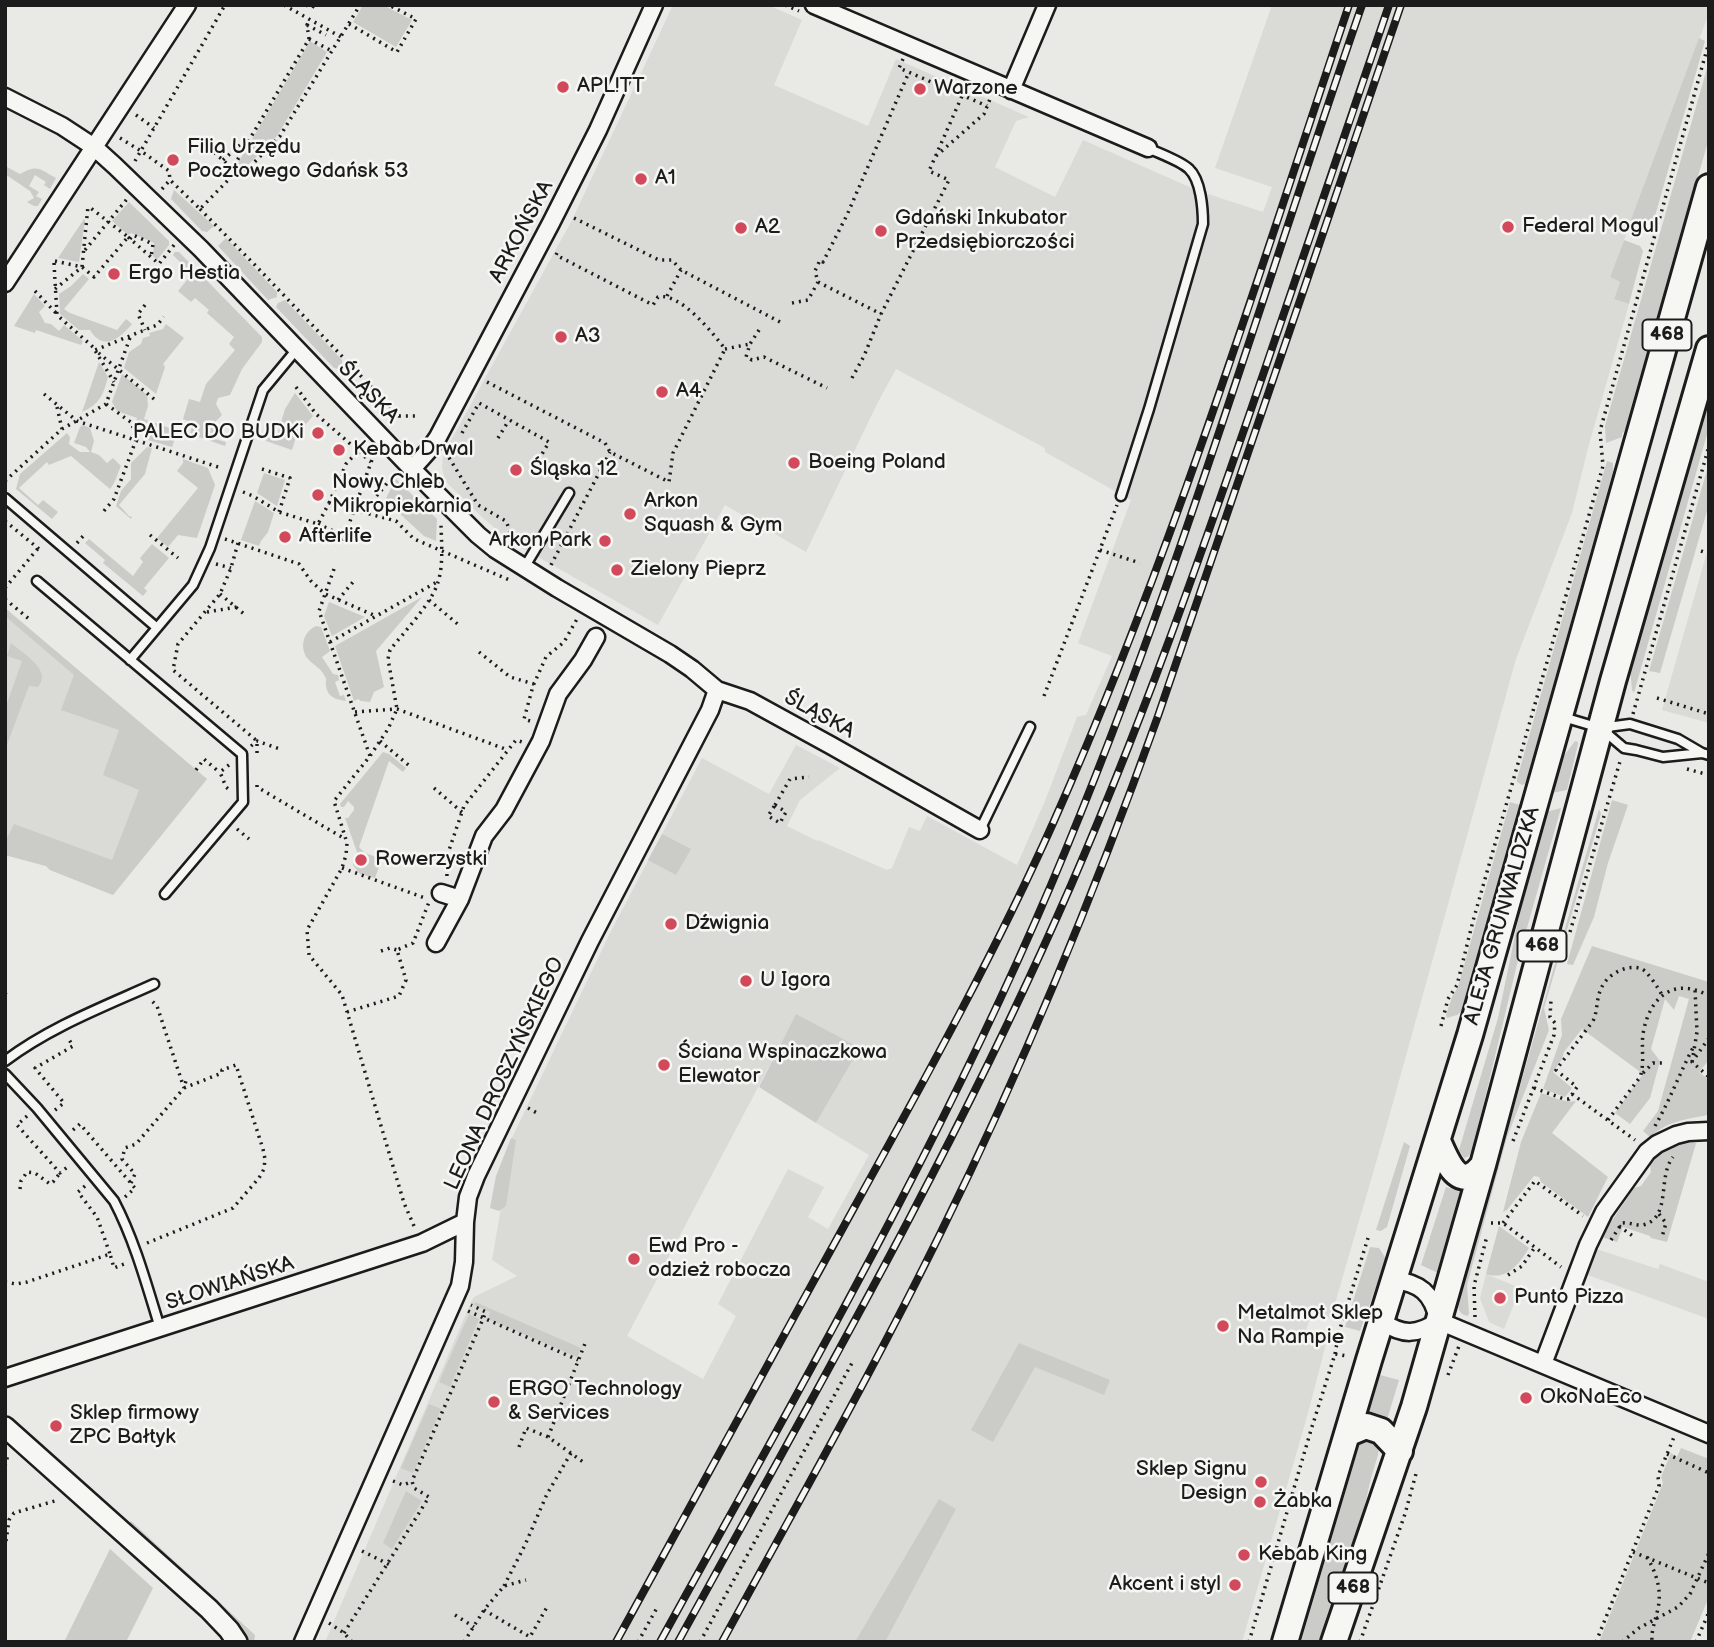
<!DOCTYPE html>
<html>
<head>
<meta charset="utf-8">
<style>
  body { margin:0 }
  #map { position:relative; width:1714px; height:1647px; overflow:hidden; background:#e9e9e5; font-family:"Balsamiq Sans",sans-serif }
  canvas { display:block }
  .frame { position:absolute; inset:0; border:7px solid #1c1c1c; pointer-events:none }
</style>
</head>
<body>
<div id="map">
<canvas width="1714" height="1647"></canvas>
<div class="frame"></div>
</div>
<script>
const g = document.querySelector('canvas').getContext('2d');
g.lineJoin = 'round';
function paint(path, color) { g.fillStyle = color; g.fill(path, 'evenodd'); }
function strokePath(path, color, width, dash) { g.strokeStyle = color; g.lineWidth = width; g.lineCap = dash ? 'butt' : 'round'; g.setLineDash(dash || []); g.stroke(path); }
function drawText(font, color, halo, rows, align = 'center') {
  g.font = font + ' "Balsamiq Sans",sans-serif'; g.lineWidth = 5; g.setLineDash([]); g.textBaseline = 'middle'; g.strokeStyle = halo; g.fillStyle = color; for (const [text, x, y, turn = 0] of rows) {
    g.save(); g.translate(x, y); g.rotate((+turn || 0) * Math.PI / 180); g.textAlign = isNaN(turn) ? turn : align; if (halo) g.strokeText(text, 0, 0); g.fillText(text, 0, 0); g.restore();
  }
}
const built = new Path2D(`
  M673,5h95l34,15 -28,65 94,41 28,-67 133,58 -13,4 -21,46 60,30 28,-57 111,49 5,12 6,3 3,-10 55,18 9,-25 -57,-19 57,-163h437v8l-99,264 10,5 -6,17 15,5 -41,144 -16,65 -56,146 -132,476 -48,165 -6,18 -18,-7 -7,22 22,7 -19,73 -66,229h-917l147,-342 2,-3 43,-21 -25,-16 9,-52 9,-66 100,-209 92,-175 67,36 27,-49 44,23 -40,32 -13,26 30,15 1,-1 69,30 5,-2 17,-41 11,4 7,-15 90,49 28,-64 32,-84 9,-2 26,-59 -34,-13 53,-143 -86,-48v-4l-149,-79 -19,35 -71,148 -81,-47 -67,120 -148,-84 -27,-23 -38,-37 -3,-13 1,-13 129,-235zM796,1015l64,33 -44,75 53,32 -41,74 -20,-12 16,-30 -36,-18 -70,135 18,12 -33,63 -76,-43z
  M1709,545v178l-47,-13z
  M5,608l202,171 -94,116 -63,-25 -4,-4 -41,-11z
  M1593,1248l65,21 2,-5 49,18v37l-124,-45z
  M1486,1274l34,14 -16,41 -15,-7 -9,-24z`);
const green = new Path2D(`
  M363,5h20l29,15 -16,27 -43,-25z
  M1699,38l6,3 -52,182 -5,5 -6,1 -13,-4z
  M310,41l17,11 -50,84 -37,37 -5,-5z
  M1709,61v77l-83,290 -4,6v3l-16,6 -1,-17z
  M5,166l15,8c18,-10 19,-5 36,4l-6,11 -6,-4 2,-3 -11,-7 -6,11 10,6 -3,4 6,3 -4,7h-4l-7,-4 7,-4 -4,-7 -25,-17z
  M174,190l40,36 -7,6 -5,-1 -31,-32z
  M129,202l40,39v4l-12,15 -4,-4 1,-13 -23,-10 -3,2 -16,-14z
  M84,219l1,1 -6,42 -21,-4z
  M226,238l51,54v5l-9,3 -50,-54z
  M1624,240l16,6 3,5 -14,53 -15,-5 6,-17 -10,-5z
  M175,252h4l83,85v5l-20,27 -12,26 -12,3 -2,6 6,11 -6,6 -1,18 11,3 -1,4 -35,-12 3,-11 -10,-4 6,-20 11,3 6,-18 29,-34 -6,-6 5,-7 -27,-24 2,-3 -14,-12 -4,4 -13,-11 14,-17 -19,-19z
  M83,274l6,5 -25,30 6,4 47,17 9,-11 6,5c-13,15 -28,28 -42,6h-11l-19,-16 -1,-20 12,-8z
  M34,294l11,12 -6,6 6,11 6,1 8,7 5,-6 19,16 -2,4 -45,-15 -1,3 -21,-7z
  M285,300l57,60v6l-4,3 -4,-1 -58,-61 2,-4z
  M166,324l18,14 -21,26 2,3 -9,27 -32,-26 5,-16 12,-8 2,-6 7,-2 -1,-3 14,-4z
  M99,362l9,15c-5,18 -8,27 -26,35z
  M122,374l25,21 1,11 -4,13 34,12 -6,16 -24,-7 2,-8 -15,-6 2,-8 -20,-7 -5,-9z
  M1709,388v39l-75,266 -2,-3 -2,-22z
  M295,393l18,23 -16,18 -5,16 -26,-9 1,-4 9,2 9,-30z
  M83,425l7,3 4,13 -3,11 8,3 8,8 6,-5 8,8c-4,8 -5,16 -11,23l-39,-33 -22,9 -2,-3 -28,26 19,17 5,-5 15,12 -6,7 -36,-30 4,-15 47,-41 3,4 -1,7 11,8h10l-4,-5 -12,-4 6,-16z
  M147,447l5,1 -7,26 -26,31 10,11 3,1 -1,2 -15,-13 5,-15 10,-12v-16z
  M183,459l25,9 7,17 -18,53 -19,-3 -10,12 -11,-9 41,-50 -21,-17 6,-8z
  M1607,461l6,2v9l-87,310 -1,2 -3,1 -5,-3v-3z
  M1709,463v41l-49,169 -11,-2z
  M264,473l21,7 -8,26 -20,-13z
  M396,479l41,40 -1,22 -12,-5 -39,-36z
  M255,501l19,12 -6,19 -7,9 -2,5 -18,-6z
  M89,539l44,37 10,-14 -3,-4 12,-14 17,14 -25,30 3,3 -4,5 -40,-33 2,-3 -20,-17z
  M422,597l-46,54 8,36 -10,5 -4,10 -9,-1 -3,-2 -4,2 -19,-55z
  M329,602l36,15 -33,19 -8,-20z
  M5,608l202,171 -94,116 -63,-25 -4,-4 -41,-11v-13l9,-18 98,36 27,-70 -36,-15 16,-45 -58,-20 13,-35 -69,-59z
  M316,626l5,1 9,24 -8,6 11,17 5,1 1,5 -4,2 5,14 4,-1 2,6c-9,-1 -19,-4 -20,-15 -1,-7 2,-5 -2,-11 -3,-7 -11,-10 -16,-16 -9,-11 -5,-27 8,-33z
  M11,643c11,10 42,27 27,44l-9,-1 -24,64v-41l17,-48 -15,-5z
  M1575,741l3,1v2l-11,46 -15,3 9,-33z
  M383,752l6,2 17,14 -3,4 -14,-11 -30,86 6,6 17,6 -7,19 -15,-4 -7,-9 4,-13 -12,-34h3l6,-8v-3l-6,-6 -4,6h-3l-1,-3z
  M1612,800l16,5 -20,58 -14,54 -21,48 -6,-1z
  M1510,802l10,3 -58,206 -5,4 -10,3 -1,-3 6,-18 6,-10z
  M1561,808l-42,148 -46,192 -4,8 -5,2 -5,-8 39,-132 23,-112 25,-94z
  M1599,809l2,5 -57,194 5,22 -42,107 -40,148 2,28 -1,3c-8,-2 -9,-4 -10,-12z
  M662,834l29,15 -15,26 -28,-15z
  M1592,946l117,36v78l-10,12 10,8v32l-2,3c-23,5 -39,6 -57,22l-7,-6 15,-20 31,-112 -10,-3 -5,14 -9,-11 -14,50 9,12 -10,37 -20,26 -15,-11 28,-39 -61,-45 -18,23 -2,7 -9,13 19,16 -7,9 -22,-8 19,-54 -1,-16z
  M796,1014l64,34 -44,75 -57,-36z
  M1541,1093c11,4 24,10 35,8l-24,32 56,44 -20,40 -47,-35 -2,-5 -5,-1 -27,34 -4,2 18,-70z
  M1686,1137l2,5 8,1 -1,4 -28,95 -16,-4 -1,-2 -27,-9 -6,15 -15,-5 -1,-3 4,-3 29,-43 7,-2 10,-14 -2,-15z
  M511,1138l5,2 -10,66 -7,5 -9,-3 6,-32z
  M1404,1142l6,4 -23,81 -6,4 -5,-1z
  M1446,1187l14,5 -22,81 -17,-8z
  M1499,1226l30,22c-10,16 -22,33 -43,26z
  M1370,1247l9,1 7,11 -26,72 -15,-4z
  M475,1302l106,46 -4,9 -89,-38 2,-7 -16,-7z
  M469,1314l10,5 -29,68 -11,-5z
  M1019,1343l91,37 -6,15 -69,-28 -42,75 -22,-12z
  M1380,1375l19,5 -13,43 -16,-7 -2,-2z
  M429,1404l12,5 -28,64 -12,-5z
  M1372,1438l7,8 -1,9 -7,23 -15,66 -36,98h-19l59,-200 3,-3z
  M1681,1448l28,11v138l-19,45h-91l64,-159 -2,-6 10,-24 6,4z
  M406,1491l16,10 -30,48 -9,-6z
  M939,1499l17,10 -71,133h-30z
  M131,1521l124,114 -1,7h-5l-9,-12 -112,-105z
  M110,1549l43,39 -27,54h-62z`);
const path = new Path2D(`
  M284,5l57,32
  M306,5l6,3 2,-3
  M785,5l14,6
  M349,24l48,28 19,-33 -27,-14
  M307,25l19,10
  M309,39l23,12
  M903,59l-4,9 88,38
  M136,115l18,13
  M120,138l21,13 28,20 1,9
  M203,144l20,16 9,9
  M936,156l48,-42 6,-15
  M223,160l17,-15
  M135,161l90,-156
  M234,174l6,3 40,-41 80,-131
  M162,189l8,-9 30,29 34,-35 -2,-5 77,-130 -2,-14 2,-5
  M200,209l55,56 144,151h19
  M574,218l85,42h13l9,10 101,53
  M128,237l31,27
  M130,239l3,-4 20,9 -2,13
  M85,250l42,-51
  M557,253l-1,2 97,50 5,-8c22,-5 55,36 67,52
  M55,261l27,6 12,10 34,-40 -40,-31
  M54,263l3,52 36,32 21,35
  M151,274l23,-29
  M818,282l63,32
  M55,289l27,-22 6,-61
  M35,291l21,22
  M667,296l14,-26
  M792,303l16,-3 10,-18 -3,-11 5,-11 3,2 24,-47 62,-143
  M145,305l-7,9 7,16
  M759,330l-9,14 -4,13 6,3 12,-3 63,31
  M725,349l25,-5
  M852,378l12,-22 17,-42 68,-134 -20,-9 33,-75
  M487,382l118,61 5,9 59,30 4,-29 52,-104
  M296,387l20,27 55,48
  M44,394l33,27 144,47
  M154,399l-59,-49 62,-25 7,-8
  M57,407l5,22
  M462,433l17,-30 70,39 -11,19
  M498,438l11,-18
  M451,452l-3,4 30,49 28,16 8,20
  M262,469l28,9 -11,34
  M5,481l57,-52 44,-25 25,-69
  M243,492l10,4 26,16 39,12 11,-21 67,18 18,18 98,42
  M329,503l17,-39 12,-13
  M104,511l10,-12 22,-59 -4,-17 -26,-19
  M363,512l31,-37
  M5,521l34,28
  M318,524l26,12
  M150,535l28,23
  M225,539l74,25 12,17 14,13 51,22
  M343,541l31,-87
  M77,543l7,-8
  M238,543l-7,25 -11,26 -42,50 -5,26 84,71v15
  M1100,550l40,13
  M1701,551l8,3
  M216,564l15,4
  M551,565l59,-113
  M334,569l-15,42 51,145
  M5,588l35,-42
  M220,594l24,20
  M5,599l24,20
  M338,600l15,-18
  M429,600l31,26
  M207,612l30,-5
  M330,642l107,-60
  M479,652l31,25 24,7
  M1044,696l73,-191
  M1657,698l52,16
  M355,712l42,-3 111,41
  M1633,714l76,-268
  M530,721l-6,-2 9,-33 13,-29 18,-15 13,-23
  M380,741l32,27
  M251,746l6,-5 23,8
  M229,765l-9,7 6,15 5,4
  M1687,769l22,6
  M196,770l8,-11 15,13
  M257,785v2l88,52
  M434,788l29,25
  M775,805l11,7 -6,11 -12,-7z
  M775,805l15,-26 19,-2
  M237,829l12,10
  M342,868l83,30
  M447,876l-1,-17 18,-53 52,-66 6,2
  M1570,932l51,-174
  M381,951l9,-3 7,2
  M5,994l5,2
  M347,1012l52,-16 7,-16 -9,-30 16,-7 16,-41
  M1441,1026l7,-27 9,-14 16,-64 130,-455 -3,-35 109,-389
  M1709,1038l-17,24 17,15
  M1692,1062l5,-30 -2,-42
  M1643,1073l10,-10h11
  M1534,1088l30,11h5l8,-12 -21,-17 37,-49c5,-10 3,-22 8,-32 5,-14 26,-26 41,-20 5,2 17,20 20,26
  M1572,1094l63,46
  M528,1108l9,5
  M55,1110l9,-7 -29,-35 38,-22 -5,-8
  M27,1116l-10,9 43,48 10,-8
  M1608,1120l32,-43c5,-13 1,-29 3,-43 6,-37 31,-58 66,-38
  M1655,1126c15,-26 25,-54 39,-80
  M73,1130l7,-6 55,64 -10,9
  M1513,1141l41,-106 1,-12 -5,-6 1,-17
  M131,1183l4,-9 -13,-15 3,-11 11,-4 48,-56 -27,-82 -7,-7
  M85,1186l-7,6 19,25 13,37
  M20,1189l1,-8 6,-9 8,1 15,11 3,-2 7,-9
  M1659,1214l7,9 -4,14
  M1491,1223h12l58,44
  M1503,1223l32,-42 48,35
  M414,1226l-10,-23 -62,-208 -33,-40 -2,-25 35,-62 4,-13 1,-12 -13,-42 36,-45 18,-27 9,-20 -9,-50 2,-9c14,-18 42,-47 48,-68 6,-18 3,-43 3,-61
  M1619,1226l15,11
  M1611,1240l11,-17c8,-1 14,3 21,2 29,-7 14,-48 30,-68
  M147,1243l86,-35 26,-30 5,-9 1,-10 -2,-10 -27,-84 -14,5v3l-38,15 3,-11
  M1508,1275l14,-9 13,-19
  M5,1282l11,2 11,-2 83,-28 4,14 13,-5
  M468,1311l110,49
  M1475,1317l-1,-31 13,-50
  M1335,1354l4,-22 29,-94
  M1448,1375l11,-29
  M548,1437l38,-96
  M519,1447l7,-19 22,9 38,27
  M1667,1454l42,19
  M5,1466l3,-11
  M393,1481l10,4 8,-3
  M5,1548l4,-28 5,-7 44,-13
  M362,1551l28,14
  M1633,1552l76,31
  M1647,1557c9,15 15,33 11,51 -2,12 -7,21 -6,34
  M504,1586l21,-41 22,-51 24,-41
  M484,1610l46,27 17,-30
  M455,1615l19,12
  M329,1623l15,10 8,9
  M344,1633l85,-136 -15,-9 -2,-7 74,-169 -15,-7
  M464,1642l20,-32 20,-24 22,-6
  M638,1642l20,-36
  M700,1642l152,-279
  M1249,1642l62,-212 24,-76 12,2
  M1360,1642l45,-128 12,-44
  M1596,1642l63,-156 -1,-10 16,-39
  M1622,1642l17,-14 39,-21 12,-13 19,-41
  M1696,1642l13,-30`);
const service = new Path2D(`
  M1121,496l28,-87 54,-185c0,-15 -2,-44 -14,-55 -8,-8 -31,-16 -41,-21
  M5,498l151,129
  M524,568l45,-75
  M37,581l205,173 1,48 -78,92
  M130,660l63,-75 17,-37 53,-158 34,-41
  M1563,717l37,11 30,-4 48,15 24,14 7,2
  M1604,731l20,17 12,2 27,7 39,-4
  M980,830l50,-103
  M5,1061c45,-34 98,-54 149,-77
  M5,1074l32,34 77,93c21,40 33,85 46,127`);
const minor = new Path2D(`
  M814,5l334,143
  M1011,90l36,-85
  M5,97l57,29 32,21 21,19 86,83 211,220 66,66 17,14 62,39 113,66 22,15 25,21 33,11 82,45 148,84
  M5,283l182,-278
  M412,469l17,-19 9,-13 113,-214 47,-93 56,-125
  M441,893l19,6
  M436,943l24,-44 24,-63 20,-26 37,-69 17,-47 25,-34 13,-23
  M1394,1280c26,3 38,13 44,39
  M1381,1321c22,15 36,14 58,0
  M1439,1321l270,113
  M1543,1364l45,-119 16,-33 43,-60 10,-8 19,-9 12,-3 21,-1
  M5,1378l417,-135 43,-21
  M303,1642l157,-356 4,-24 1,-40 3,-25 8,-21 114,-235 120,-231 7,-20`);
const tertiary = new Path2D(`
  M5,1427l204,182 20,21 8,12`);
const primary = new Path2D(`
  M1438,1141c9,20 21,54 45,24
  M1347,1434l19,-8 15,5 19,20
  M1285,1642l84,-282 101,-325 239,-848
  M1334,1642l80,-235 69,-242 130,-484 96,-332`);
const rail = new Path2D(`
  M616,1642c80,-146 159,-291 239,-436 70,-127 140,-253 199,-385 118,-265 203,-542 295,-816
  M660,1642c137,-249 280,-496 391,-757 122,-287 209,-586 311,-880
  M678,1642c131,-239 268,-476 379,-725 81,-181 146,-367 210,-554 41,-120 82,-239 122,-358
  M722,1642c74,-136 151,-271 219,-410 83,-168 154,-340 217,-516l243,-711`);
const markers = [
  [563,87,7,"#d1495b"],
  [920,89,7,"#d1495b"],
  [173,160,7,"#d1495b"],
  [641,179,7,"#d1495b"],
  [1508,227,7,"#d1495b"],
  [741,228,7,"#d1495b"],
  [881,231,7,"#d1495b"],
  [114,274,7,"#d1495b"],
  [561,337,7,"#d1495b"],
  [662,392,7,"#d1495b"],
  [318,433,7,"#d1495b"],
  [339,450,7,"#d1495b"],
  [794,463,7,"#d1495b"],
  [516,470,7,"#d1495b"],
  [318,495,7,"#d1495b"],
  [630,514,7,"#d1495b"],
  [285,537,7,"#d1495b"],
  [605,541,7,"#d1495b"],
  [617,570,7,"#d1495b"],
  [361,860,7,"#d1495b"],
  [671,924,7,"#d1495b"],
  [746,981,7,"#d1495b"],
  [664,1065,7,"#d1495b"],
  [634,1259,7,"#d1495b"],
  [1500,1298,7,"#d1495b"],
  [1223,1326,7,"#d1495b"],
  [1526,1398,7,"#d1495b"],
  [494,1402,7,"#d1495b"],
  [56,1426,7,"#d1495b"],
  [1261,1482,7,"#d1495b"],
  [1260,1502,7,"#d1495b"],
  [1244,1555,7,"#d1495b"],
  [1235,1585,7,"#d1495b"]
];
const shields = [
  [1667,335,49],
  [1542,946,49],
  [1353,1588,49]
];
const shieldNames = [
  ["468",1667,335],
  ["468",1542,946],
  ["468",1353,1588]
];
const poiNames = [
  ["APL!TT",577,87],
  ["Warzone",934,89],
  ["Filia Urzędu",187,148],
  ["Pocztowego Gdańsk 53",187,172],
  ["A1",655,179],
  ["Gdański Inkubator",895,219],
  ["Przedsiębiorczości",895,243],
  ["Federal Mogul",1522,227],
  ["A2",755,228],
  ["Ergo Hestia",128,274],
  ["A3",575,337],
  ["A4",676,392],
  ["PALEC DO BUDKi",304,433,"right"],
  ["Kebab Drwal",353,450],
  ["Boeing Poland",808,463],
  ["Śląska 12",530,470],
  ["Nowy Chleb",332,483],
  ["Mikropiekarnia",332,507],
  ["Arkon",644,502],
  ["Squash & Gym",644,526],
  ["Afterlife",299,537],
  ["Arkon Park",591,541,"right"],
  ["Zielony Pieprz",631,570],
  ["Rowerzystki",375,860],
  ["Dźwignia",685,924],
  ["U Igora",760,981],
  ["Ściana Wspinaczkowa",678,1053],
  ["Elewator",678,1077],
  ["Ewd Pro -",648,1247],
  ["odzież robocza",648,1271],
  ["Punto Pizza",1514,1298],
  ["Metalmot Sklep",1237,1314],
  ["Na Rampie",1237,1338],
  ["ERGO Technology",508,1390],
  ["& Services",508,1414],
  ["OkoNaEco",1540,1398],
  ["Sklep firmowy",70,1414],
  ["ZPC Bałtyk",70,1438],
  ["Sklep Signu",1247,1470,"right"],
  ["Design",1247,1494,"right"],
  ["Żabka",1274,1502],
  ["Kebab King",1258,1555],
  ["Akcent i styl",1221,1585,"right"]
];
const streetNames = [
  ["ARKOŃSKA",522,232,-62],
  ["ŚLĄSKA",368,393,46],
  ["ŚLĄSKA",819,715,29],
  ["ALEJA GRUNWALDZKA",1503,916,-74],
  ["LEONA DROSZYŃSKIEGO",505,1074,-65],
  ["SŁOWIAŃSKA",230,1284,-18]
];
paint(built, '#dadad6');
paint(green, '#cbcbc7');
strokePath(service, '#1c1c1c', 13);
strokePath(minor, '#1c1c1c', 21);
strokePath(tertiary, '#1c1c1c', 24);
strokePath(primary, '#1c1c1c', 30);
strokePath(path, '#1c1c1c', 3.5, [2, 5]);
strokePath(service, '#f6f6f2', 8);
strokePath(minor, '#f6f6f2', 16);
strokePath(tertiary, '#f6f6f2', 19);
strokePath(primary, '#f6f6f2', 24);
strokePath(rail, '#1c1c1c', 8);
strokePath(rail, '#f6f6f2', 5, [16]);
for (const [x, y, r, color] of markers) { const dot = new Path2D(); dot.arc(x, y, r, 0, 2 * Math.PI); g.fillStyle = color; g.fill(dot); strokePath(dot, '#f6f6f2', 2.5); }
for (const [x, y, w] of shields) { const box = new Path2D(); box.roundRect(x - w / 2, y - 15.5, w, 31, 5); g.fillStyle = '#f6f6f2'; g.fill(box); strokePath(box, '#1c1c1c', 2); }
drawText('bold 19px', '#1c1c1c', null, shieldNames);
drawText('21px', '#1c1c1c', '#f6f6f2', poiNames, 'left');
drawText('21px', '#1c1c1c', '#f6f6f2', streetNames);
</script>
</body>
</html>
